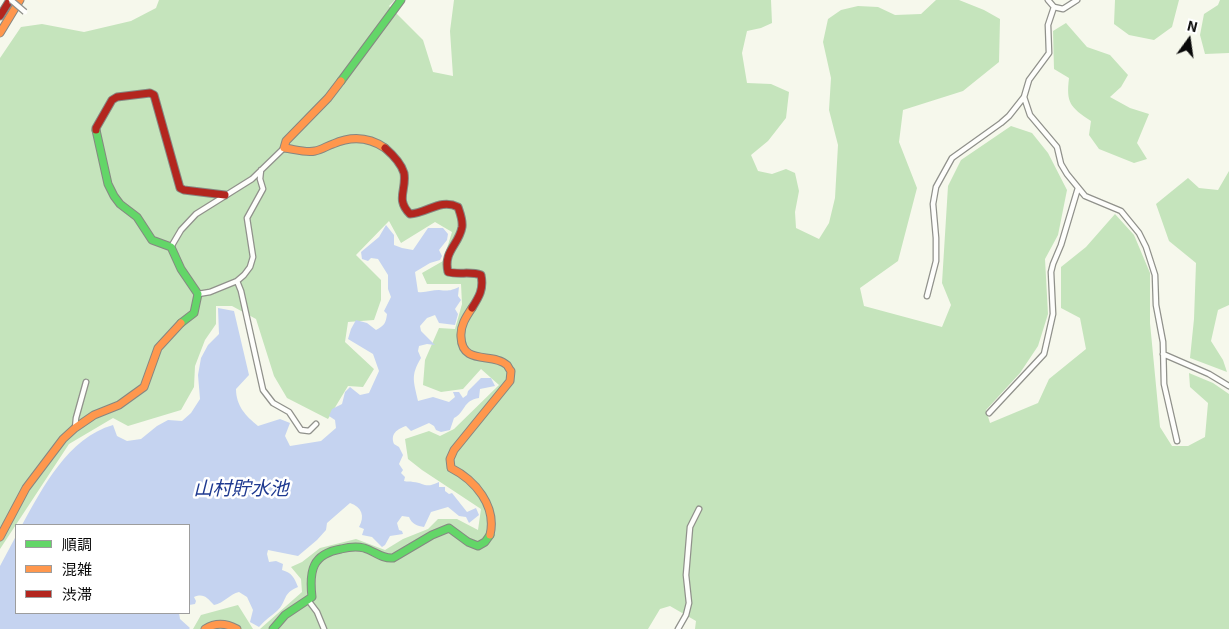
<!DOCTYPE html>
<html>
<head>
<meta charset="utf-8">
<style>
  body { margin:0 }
  #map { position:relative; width:1229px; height:629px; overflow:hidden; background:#f6f8ec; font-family:Georgia,"Noto Sans JP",serif }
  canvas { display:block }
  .legend { position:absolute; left:15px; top:524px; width:175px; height:90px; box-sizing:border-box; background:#fff; border:1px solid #9d9d9d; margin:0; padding:6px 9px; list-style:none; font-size:15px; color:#090909 }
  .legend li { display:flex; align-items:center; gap:10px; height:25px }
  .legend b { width:25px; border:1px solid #9d9d9d }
  .north { position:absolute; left:1164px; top:15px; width:50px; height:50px; -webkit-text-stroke:4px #fff; paint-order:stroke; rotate:14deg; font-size:14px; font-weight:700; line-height:20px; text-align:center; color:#090909 }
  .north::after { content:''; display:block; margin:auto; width:18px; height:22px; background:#090909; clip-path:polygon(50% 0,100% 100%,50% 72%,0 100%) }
</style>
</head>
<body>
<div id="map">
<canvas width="1229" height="629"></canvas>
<ul class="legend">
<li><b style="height:6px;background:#63d668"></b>順調</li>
<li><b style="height:6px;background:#ff974d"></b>混雑</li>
<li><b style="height:6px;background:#b3261e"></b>渋滞</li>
</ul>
<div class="north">N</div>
</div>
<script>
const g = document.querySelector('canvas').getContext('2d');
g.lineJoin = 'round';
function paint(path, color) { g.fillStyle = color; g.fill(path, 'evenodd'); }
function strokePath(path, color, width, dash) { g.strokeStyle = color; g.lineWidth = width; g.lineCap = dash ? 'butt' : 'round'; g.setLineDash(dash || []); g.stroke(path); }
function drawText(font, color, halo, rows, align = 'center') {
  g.font = font + ' Georgia,"Noto Sans JP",serif'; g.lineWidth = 5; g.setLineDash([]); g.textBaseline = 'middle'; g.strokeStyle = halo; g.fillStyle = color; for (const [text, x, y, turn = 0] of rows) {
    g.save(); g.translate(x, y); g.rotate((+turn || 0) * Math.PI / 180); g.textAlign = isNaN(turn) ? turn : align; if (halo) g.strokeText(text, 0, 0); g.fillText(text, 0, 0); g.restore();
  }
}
const forest = new Path2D(`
  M159,0h236l-6,6 34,34 10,32 20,4 -3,-45 4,-31h317l1,23 -11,5 -14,3 -5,22 5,30 24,1 18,8 -3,26 -18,23 -17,14 7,16 14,3 14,-5 9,4 4,18 -4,21 1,16 23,11 10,-16 6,-25 3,-53 -9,-35 2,-32 -8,-36 5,-23 13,-9 17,-4 20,1 17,8 26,-1 15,-14h23l25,10 16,9 -1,43 -36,29 -60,19 -4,32 18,46 -19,73 -38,27 4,18 78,21 9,-22 -9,-22 6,-97 13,-26 50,-34 21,7 16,20 19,37 -9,45 -13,24 3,55 -10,32 -18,27 -34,37 4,13 48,-20 11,-24 37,-30 -6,-31 -19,-10v-41l25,-20 29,-33 19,21 16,38v50l10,104 12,19h16l17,-9 3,-34 -18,-16 -1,-14 24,10 16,11v235h-534l1,-8 -26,-15 -10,3 -12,20h-388l42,-37 -1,-13 -10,-12 11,-5 18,-14 36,-9 29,11 18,-11 25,-10 10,-10h19l21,11 3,-21 -59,-39 -14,-11 -3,-20 24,-8 11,5 14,-7 45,-44 -18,-16 -18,20 -22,3 -18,-7 2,-25 14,-32 16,1 7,-25 -1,-20h-34l-5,-11 21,-12 9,-29 -17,-10 -34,21 -12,-22 -33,34 25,25v20l-7,20 -26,2 -3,20 29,27 -11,18 -15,-1 -20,33 -41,-21 -13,-22 -18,-57 -24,-13h-16v18l-11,16 -10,26 -1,21 -13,23 -53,16 -15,-8 -44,26 -69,105v-491l21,-31 21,-3 42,8 47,-11 25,-13z
  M1115,0h64l-7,27 -18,13 -25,-5 -15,-11z
  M1220,0h9v53l-24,1 -5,-19 4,-21 14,-9z
  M1066,23l21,24 23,8 18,20 -7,12 -11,10 20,11 19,6 -12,29 10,16 -13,4 -35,-14 -10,-14 2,-14c-21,-14 -25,-18 -22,-43l-15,-9 -1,-38z
  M1229,171v134l-11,5 -7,31 12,19 4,12 -37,-14 4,-39 2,-56 -27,-22 -13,-37 32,-26 11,10 19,2z
  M238,605l15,24h-60l8,-14z`);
const water = new Path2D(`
  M386,225l8,10v10l8,3 11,2 15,-22h15l5,6 -1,6 -8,10 3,6 -2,4 -10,3 -15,9 3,20c7,1 14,-2 21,-2 9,1 11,1 20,-3l-1,9 3,4 -6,9 3,5 -3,11 -16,-2 -4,-8 -8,3 -7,8 1,5 14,14 -8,-1 -8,2 -1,5 3,7c-11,18 -7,24 -3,43l15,-4 16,5 6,-5 -2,-5h6l4,6 4,-3 1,-4 13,-13h10l4,8 -15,3 -1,9c-16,2 -14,15 -25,20l-4,12 -9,2 -5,-2 -2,-4 -5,-3 -18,8 -5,-5c-9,3 -16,8 -12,18l5,3 4,8 -4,9 4,6 -2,3 4,4 -1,4c3,1 6,0 9,1 12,1 12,7 26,0v5h6v4l4,3 3,-1 15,19 9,-4 3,7 -10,8 -3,-6 -7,-1 -11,-9 -17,5 -7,15c-7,-1 -12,-3 -15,-10l-7,-1 -5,7 2,7 3,1 1,3 -13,2 -5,9 -3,2 -10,-10 -10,-2 2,-6 -5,-2c6,-11 3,-20 -9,-24l-23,20 -1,7 -9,10 -19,16 -30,-6 -1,4 2,8 7,-1 7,3 -1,6c10,3 12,7 16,17 -16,6 -11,15 -21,24 -6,5 -12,9 -18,16l-9,-5 3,-12 -6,-13 -8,-5c-9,2 -15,11 -25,13 -7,-7 -10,-12 -20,-8l2,4 -1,3 -6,1v-80h-167c21,-38 46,-87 91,-100l4,11 10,5 14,-2 16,-13 11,-6 14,1 9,-8 9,-14 -2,-24 3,-17 7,-13 11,-11 -1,-26 16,3 15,64 -13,14c0,17 10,27 22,37l22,-7 10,4 -5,13 5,10 31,-5 15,-13 -1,-8 -6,-4 3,-7 10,-5 3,-12 5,-5 10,8 9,-2 10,-22 -6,-17 -25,-15 3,-10 5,-9 11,3 9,7c8,-4 10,-7 11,-16l-3,-3 7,-14 -3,-8v-14l-10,-16 -7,-1 -3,3 -6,-2 -1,-7 18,-15z
  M16,536v77h163l1,6 10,9 -1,1h-189v-63z`);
const street = new Path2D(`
  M1048,0l6,7 9,2 14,-9
  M1024,97l6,18 27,32 4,17 6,10 18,22 36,15 18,22 7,14 9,28 1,30 7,37 1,42 13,57
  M171,247l10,-17 15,-16 56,-35 32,-31
  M237,281l7,-6 6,-8 3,-10 -6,-39 16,-29 -3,-10 1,-9
  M198,294l12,-2 27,-11 4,10 22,99 10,13 16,9 12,18 8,1 7,-7
  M927,296l9,-35v-23l-3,-34 3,-17 16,-29 49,-35 8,-7 15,-19 5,-17 20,-27 -1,-28 6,-18
  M1163,354l46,20 20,12
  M989,413l55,-59 9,-40 -2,-42 2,-8 8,-19 17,-57
  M75,428l1,-10 10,-36
  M308,600l9,12 7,17
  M678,629l8,-14 3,-12 -3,-28 4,-48 9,-18`);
const fast = new Path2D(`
  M341,81l60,-81
  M96,130l12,54 6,12 6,8 17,13 15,23 19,7 10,22 17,25 -4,19 -13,10
  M273,629l12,-14 27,-18c-3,-26 0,-43 29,-48 8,-2 15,-3 23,-1 10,3 18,11 29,10l39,-23 17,-7 19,14 10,4 7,-4 5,-7`);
const slow = new Path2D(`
  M0,33l20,-33
  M341,81l-13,17 -42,43 -2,7c10,1 21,5 31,3 6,-1 12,-5 18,-7 18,-8 36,-7 52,4
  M472,308c-6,9 -12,18 -11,29 1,29 32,15 46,28 1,1 2,4 4,6l-1,10 -56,69 -4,9 1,9c24,12 46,38 39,67
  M0,537l26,-49 37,-49 12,-11 19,-13 25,-10 25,-18 14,-39 23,-25
  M205,629c11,-7 21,-6 32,0`);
const jam = new Path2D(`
  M0,16l10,-16
  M96,130v-2l16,-28 5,-3 33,-4 4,2 26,93 4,2 41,5
  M385,148c7,6 16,15 19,25 3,17 -9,26 6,41 17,-1 31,-16 48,-7 2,6 5,13 4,20 -3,18 -19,24 -14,45 11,3 23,-1 33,3 3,14 -2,22 -9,33`);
const streetBridge = new Path2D(`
  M11,0l14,12`);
const waterNames = [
  ["山村貯水池",241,488]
];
paint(forest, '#c5e4bc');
paint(water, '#c5d3f0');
strokePath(street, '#90918b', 7);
strokePath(fast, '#868782', 9);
strokePath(slow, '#868782', 9);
strokePath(jam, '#868782', 9);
strokePath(street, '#fefefc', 4.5);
strokePath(fast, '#63d668', 7);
strokePath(slow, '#ff974d', 7);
strokePath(jam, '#b3261e', 7);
strokePath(streetBridge, '#90918b', 7, []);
strokePath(streetBridge, '#fefefc', 4.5);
drawText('italic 19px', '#1e3990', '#fff', waterNames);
</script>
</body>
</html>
